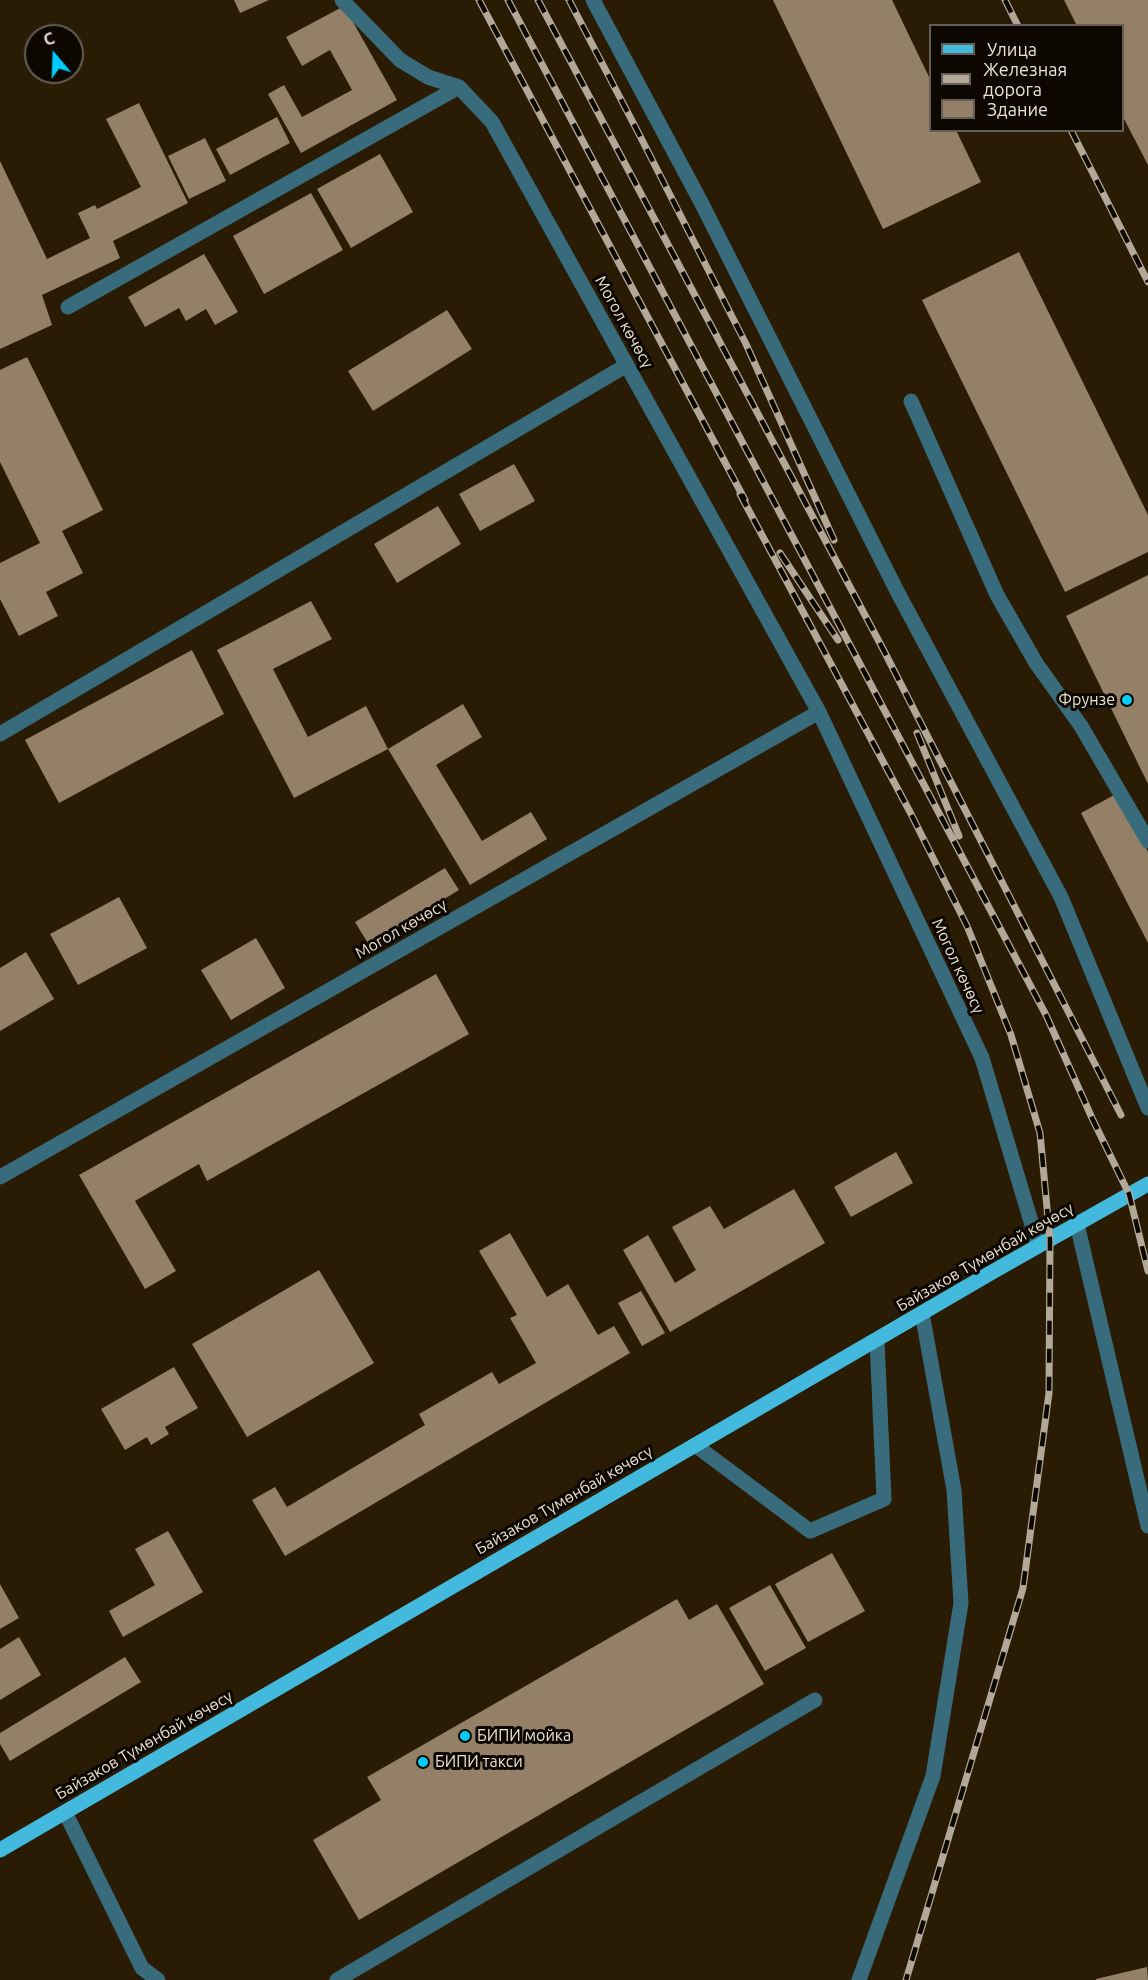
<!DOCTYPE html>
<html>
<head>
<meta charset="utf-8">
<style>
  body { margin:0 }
  #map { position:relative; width:1148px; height:1980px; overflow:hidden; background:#2a1b04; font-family:Ubuntu,sans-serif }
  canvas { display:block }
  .legend { position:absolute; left:929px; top:24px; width:195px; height:108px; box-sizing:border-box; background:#0d0702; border:2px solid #665e56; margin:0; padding:8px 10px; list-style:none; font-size:18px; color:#ebe1d3 }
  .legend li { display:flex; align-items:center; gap:12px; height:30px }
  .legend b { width:30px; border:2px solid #665e56 }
  .north { position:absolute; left:24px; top:24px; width:60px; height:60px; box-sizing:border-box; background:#0d0702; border:2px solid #665e56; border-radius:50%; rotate:341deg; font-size:16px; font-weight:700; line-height:24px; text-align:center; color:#ebe1d3 }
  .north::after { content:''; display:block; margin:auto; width:21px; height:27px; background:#00cbf9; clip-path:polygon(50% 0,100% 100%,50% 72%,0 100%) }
</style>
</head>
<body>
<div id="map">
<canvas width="1148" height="1980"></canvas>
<ul class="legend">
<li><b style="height:8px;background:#42b9dd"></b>Улица</li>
<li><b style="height:8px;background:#b3a897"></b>Железная дорога</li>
<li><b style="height:16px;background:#938067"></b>Здание</li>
</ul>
<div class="north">С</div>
</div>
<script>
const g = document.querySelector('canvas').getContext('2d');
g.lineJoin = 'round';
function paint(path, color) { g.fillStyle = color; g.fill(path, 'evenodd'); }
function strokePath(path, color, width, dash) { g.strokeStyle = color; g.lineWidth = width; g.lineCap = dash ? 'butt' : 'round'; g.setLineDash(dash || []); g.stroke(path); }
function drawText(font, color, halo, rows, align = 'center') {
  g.font = font + ' Ubuntu,sans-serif'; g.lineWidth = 6; g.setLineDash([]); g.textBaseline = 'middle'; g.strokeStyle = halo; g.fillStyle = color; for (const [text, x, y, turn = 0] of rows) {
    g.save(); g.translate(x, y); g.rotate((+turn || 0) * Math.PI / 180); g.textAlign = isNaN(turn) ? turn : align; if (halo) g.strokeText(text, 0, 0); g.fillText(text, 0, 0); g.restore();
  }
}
const building = new Path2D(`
  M234,0h35l-29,13z
  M773,0h119l38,79v51h26l25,52 -98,47z
  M1064,0h84v165l-26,-50v-89h-45z
  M344,6l53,94 -96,53 -33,-59 16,-9 18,32 50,-27 -22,-40 -28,16 -16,-29z
  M139,103l49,100 -75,38 7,17 -78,37 10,30 -52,24v-188l47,98 43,-21 -12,-25 17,-8 2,4 44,-22 -35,-68z
  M277,117l13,26 -60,32 -14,-26z
  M205,138l21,43 -37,18 -21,-43z
  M380,154l33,58 -62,36 -34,-59z
  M311,193l32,57 -79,44 -31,-58z
  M1019,252l129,263v37l-83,40 -143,-292z
  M204,254l34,58 -23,13 -9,-16 -20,12 -7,-13 -34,19 -17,-30z
  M447,310l25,39 -99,62 -25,-40z
  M27,357l76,153 -41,21 21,42 -37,19 12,24 -39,20 -19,-37v-36l40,-20 -40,-81v-92z
  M514,464l21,37 -55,30 -21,-37z
  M438,506l23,38 -64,39 -23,-39z
  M1148,575v209l-82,-168z
  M311,601l21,38 -59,30 35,68 58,-31 22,43 -94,49 -77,-148z
  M192,650l32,64 -165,89 -34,-63z
  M463,704l19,33 -46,28 46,76 49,-29 16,27 -77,46 -82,-136z
  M1116,794l32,58v91l-67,-130z
  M445,868l14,22 -90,55 -14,-23z
  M119,897l28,51 -69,37 -28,-51z
  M256,938l29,50 -54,32 -30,-50z
  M26,952l28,47 -54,32v-63z
  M436,974l33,60 -262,147 -8,-17 -64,37 41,70 -31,18 -66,-114z
  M896,1152l17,31 -62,34 -17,-30z
  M794,1189l31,54 -155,89 -47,-82 25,-15 27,48 21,-13 -24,-43 38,-21 14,23z
  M510,1233l37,64 21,-13 30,51 16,-9 16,27 -345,203 -33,-56 23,-13 12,20 138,-82 -6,-11 73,-42 7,12 37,-21 -26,-45 7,-3 -38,-64z
  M319,1270l55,93 -127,74 -55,-93z
  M641,1291l24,42 -23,13 -24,-43z
  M174,1367l24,41 -33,19 4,7 -18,11 -4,-8 -22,13 -24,-41z
  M168,1531l35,61 -80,45 -14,-26 46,-26 -20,-36z
  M832,1553l33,58 -57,31 -33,-58z
  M0,1584l19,34 -19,11z
  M770,1585l36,63 -41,23 -36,-63z
  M677,1599l12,21 28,-16 47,80 -405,236 -46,-80 68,-40 -14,-23z
  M19,1637l22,38 -41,25v-51z
  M125,1657l16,25 -131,79 -10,-17v-11z
  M1147,1967l1,13h-52v-1z`);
const minor = new Path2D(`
  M342,0l58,60 28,17 31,10 33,35 327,590 163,346 56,187
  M593,0l109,204 196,389 163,304 87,211
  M68,307l391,-220
  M911,401l86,194 39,68 45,63 67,115
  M0,734l627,-369
  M0,1177l819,-465
  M1077,1224l71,302
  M695,1445l115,86 74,-32 -7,-159
  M65,1812l77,156 16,12
  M337,1980l478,-280
  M859,1980l74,-204 28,-173 -7,-113 -32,-177`);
const major = new Path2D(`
  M0,1850l994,-579 154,-87`);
const rail = new Path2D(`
  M479,0l266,500
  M508,0l538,1015 46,103 37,76 19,77
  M538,0l345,649 238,466
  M569,0l70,134 107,210 88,196
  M1005,0l13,26
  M1071,130l77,152
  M740,494l170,318 57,114 44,109 29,98 10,107 -1,153 -26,195 -117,392
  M780,553l58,87
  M917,733l42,103`);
const markers = [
  [1127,700,6,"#00cbf9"],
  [465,1736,6,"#00cbf9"],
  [423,1762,6,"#00cbf9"]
];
const streetNames = [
  ["Могол көчөсү",624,322,61],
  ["Могол көчөсү",401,929,-30],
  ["Могол көчөсү",958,966,65],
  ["Байзаков Түмөнбай көчөсү",985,1257,-30],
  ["Байзаков Түмөнбай көчөсү",564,1500,-30],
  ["Байзаков Түмөнбай көчөсү",144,1745,-30]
];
const poiNames = [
  ["Фрунзе",1115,700,"right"],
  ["БИПИ мойка",477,1736],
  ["БИПИ такси",435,1762]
];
paint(building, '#938067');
strokePath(minor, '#386b7c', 15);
strokePath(major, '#42b9dd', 15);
strokePath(rail, '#b3a897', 7);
strokePath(rail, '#0d0702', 4.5, [14]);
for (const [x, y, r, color] of markers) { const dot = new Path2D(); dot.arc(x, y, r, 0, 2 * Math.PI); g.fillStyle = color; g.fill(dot); strokePath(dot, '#0d0702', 2); }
drawText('16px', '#ebe1d3', '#0d0702', streetNames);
drawText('16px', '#ebe1d3', '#0d0702', poiNames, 'left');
</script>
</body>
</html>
